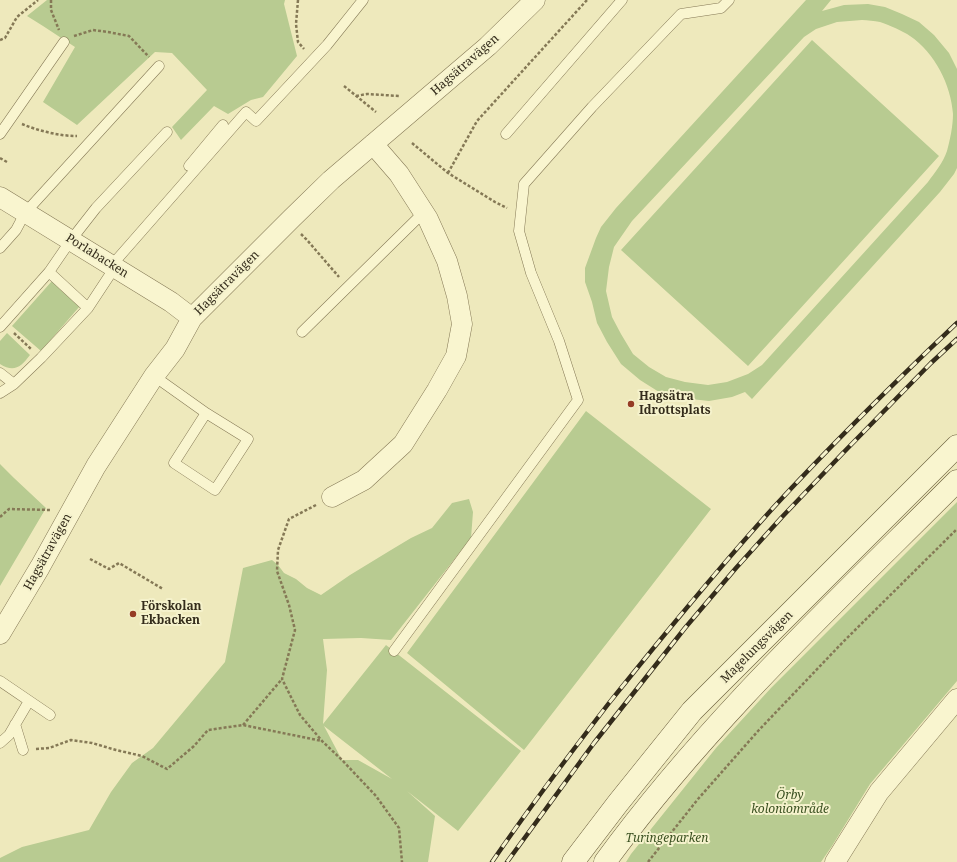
<!DOCTYPE html>
<html>
<head>
<meta charset="utf-8">
<style>
  body { margin:0 }
  canvas { display:block; background:#eee9bc }
</style>
</head>
<body>
<canvas width="957" height="862"></canvas>
<script>
const g = document.querySelector('canvas').getContext('2d');
g.lineJoin = 'round';
function paint(path, color) { g.fillStyle = color; g.fill(path, 'evenodd'); }
function strokePath(path, color, width, dash) { g.strokeStyle = color; g.lineWidth = width; g.lineCap = dash ? 'butt' : 'round'; g.setLineDash(dash || []); g.stroke(path); }
function drawText(font, color, halo, rows, align = 'center') {
  g.font = font + ' "Noto Serif",serif'; g.lineWidth = 4; g.setLineDash([]); g.textBaseline = 'middle'; g.strokeStyle = halo; g.fillStyle = color; for (const [text, x, y, turn = 0] of rows) {
    g.save(); g.translate(x, y); g.rotate((+turn || 0) * Math.PI / 180); g.textAlign = isNaN(turn) ? turn : align; if (halo) g.strokeText(text, 0, 0); g.fillText(text, 0, 0); g.restore();
  }
}
const green = new Path2D(`
  M47,0h238l-1,4 13,52 -34,41 -12,3 -23,14 -14,-8 -33,34 -9,-13 35,-37 -35,-37 -17,-1 -78,73 -34,-23 32,-55 -32,-21 -16,-10z
  M806,0h25l-9,11 22,-6 24,-1 17,3 17,7 17,8 15,13 15,18 8,16v99l-3,6 -14,18 -188,207 -7,-7 -13,5 -23,4 -27,-3 -23,-6 -19,-12 -19,-16 -14,-22 -10,-19 -5,-21 -7,-20v-14l11,-30 5,-11 15,-19zM862,20c6,0 12,1 18,2 9,3 23,9 30,14 25,17 41,49 43,78 0,12 -3,26 -6,37 -4,12 -12,21 -19,31l-166,183 -14,9 -21,8 -19,3 -23,-3 -19,-5 -17,-10 -16,-13 -12,-20 -9,-17 -6,-26 3,-24 5,-20 18,-26 172,-184 12,-8 21,-7z
  M812,40l127,116 -191,210 -127,-116z
  M52,281l28,25 -39,45 -29,-25z
  M7,333l23,22c-9,12 -16,18 -30,9v-23z
  M586,411l125,98 -187,241 -117,-97z
  M0,464l14,14 32,30 -46,78z
  M469,499l4,13 -2,26 -80,102 -30,-2 -38,1 4,31 -4,54 63,-79 135,106 -63,80 -51,-40 28,25 -7,46h-428v-4l22,-11 67,-17 22,-38 21,-29 21,-15 72,-86 18,-94 29,-8 6,5 6,8 12,6 11,9 14,7 29,-20 41,-25 20,-12 21,-10 20,-25zM324,726l68,53 -34,-19h-16z
  M957,502v179l-87,103 -38,62 -11,16h-195l5,-8 85,-106 55,-60z`);
const path = new Path2D(`
  M51,0v10l8,20
  M298,0l-2,24 2,18 6,7
  M74,36l19,-6 15,2 21,4 20,21
  M0,40l5,-2 12,-21 21,-17
  M344,86l32,26
  M356,96l11,-2 32,2
  M22,124c17,7 37,12 55,12
  M412,143l36,30 47,29 12,6
  M0,158l7,4
  M448,173l29,-52 110,-121
  M301,234l6,6 32,37
  M14,333l17,16
  M316,505l-27,14 -11,31 -1,21 12,34 6,25 -13,49 18,36 22,26 20,19 34,36 23,32 3,34
  M0,517l9,-8 42,1
  M90,559l19,10 10,-6 44,26
  M243,725l39,-46
  M36,749l13,-1 22,-8 21,3 24,7 26,6 25,13 27,-23 14,-16 35,-5 79,16
  M648,862l50,-63 60,-68 85,-89 114,-113`);
const lane = new Path2D(`
  M0,134l64,-92
  M506,134l116,-134
  M189,166l34,-41
  M0,248l16,-18 9,-17 134,-147
  M112,265l134,-153 10,9 71,-76 36,-45
  M49,272l39,36
  M0,327l49,-55 22,-32 25,-32 71,-76
  M302,332l122,-120
  M0,373l14,11 27,-26 47,-50 27,-41
  M154,376l52,37 42,26 -33,51 -41,-27 32,-50
  M0,393l14,-9
  M394,651l184,-251 -19,-59 -28,-68 -12,-42 5,-47 68,-77 89,-93 40,-6 8,-8
  M0,681l50,34
  M15,724l8,26
  M0,743l9,-8 20,-34`);
const street = new Path2D(`
  M0,197l171,105 21,16
  M332,497l32,-17 39,-36 34,-54 19,-34 6,-32 -5,-28 -10,-35 -19,-42 -29,-45 -26,-30
  M0,634l40,-67 56,-101 58,-90 21,-27 17,-31 100,-100 39,-38 157,-134 47,-46
  M835,862l44,-70 78,-93`);
const secondary = new Path2D(`
  M573,862l45,-59 74,-92 265,-265
  M605,862c102,-140 230,-259 352,-381`);
const rail = new Path2D(`
  M492,862c37,-54 77,-107 117,-159 53,-66 107,-132 164,-195 59,-64 121,-125 184,-185
  M507,862l87,-119 91,-115 51,-60 46,-51 60,-63 89,-91 26,-24`);
const markers = [
  [631,404,4,"#953c25"],
  [133,614,4,"#953c25"]
];
const streetNames = [
  ["Hagsätravägen",465,65,-41],
  ["Porlabacken",97,256,32],
  ["Hagsätravägen",227,283,-45],
  ["Hagsätravägen",48,552,-61],
  ["Magelungsvägen",757,647,-45]
];
const poiNames = [
  ["Hagsätra",639,397],
  ["Idrottsplats",639,411],
  ["Förskolan",141,607],
  ["Ekbacken",141,621]
];
const parkNames = [
  ["Örby",790,796],
  ["koloniområde",790,810],
  ["Turingeparken",667,839]
];
paint(green, '#b8cb91');
strokePath(lane, '#857956', 11);
strokePath(street, '#857956', 21);
strokePath(secondary, '#675a39', 23);
strokePath(path, '#857956', 2.5, [3, 2]);
strokePath(lane, '#f9f5cf', 10);
strokePath(street, '#f9f5cf', 20);
strokePath(secondary, '#f9f5cf', 22);
strokePath(rail, '#342c1b', 4.5);
strokePath(rail, '#f5f2cc', 3, [9]);
for (const [x, y, r, color] of markers) { const dot = new Path2D(); dot.arc(x, y, r, 0, 2 * Math.PI); g.fillStyle = color; g.fill(dot); strokePath(dot, '#f5f2cc', 1.5); }
drawText('12px', '#342c1b', '#f5f2cc', streetNames);
drawText('bold 12px', '#342c1b', '#f5f2cc', poiNames, 'left');
drawText('italic 12px', '#3b5121', '#f5f2cc', parkNames);
</script>
</body>
</html>
